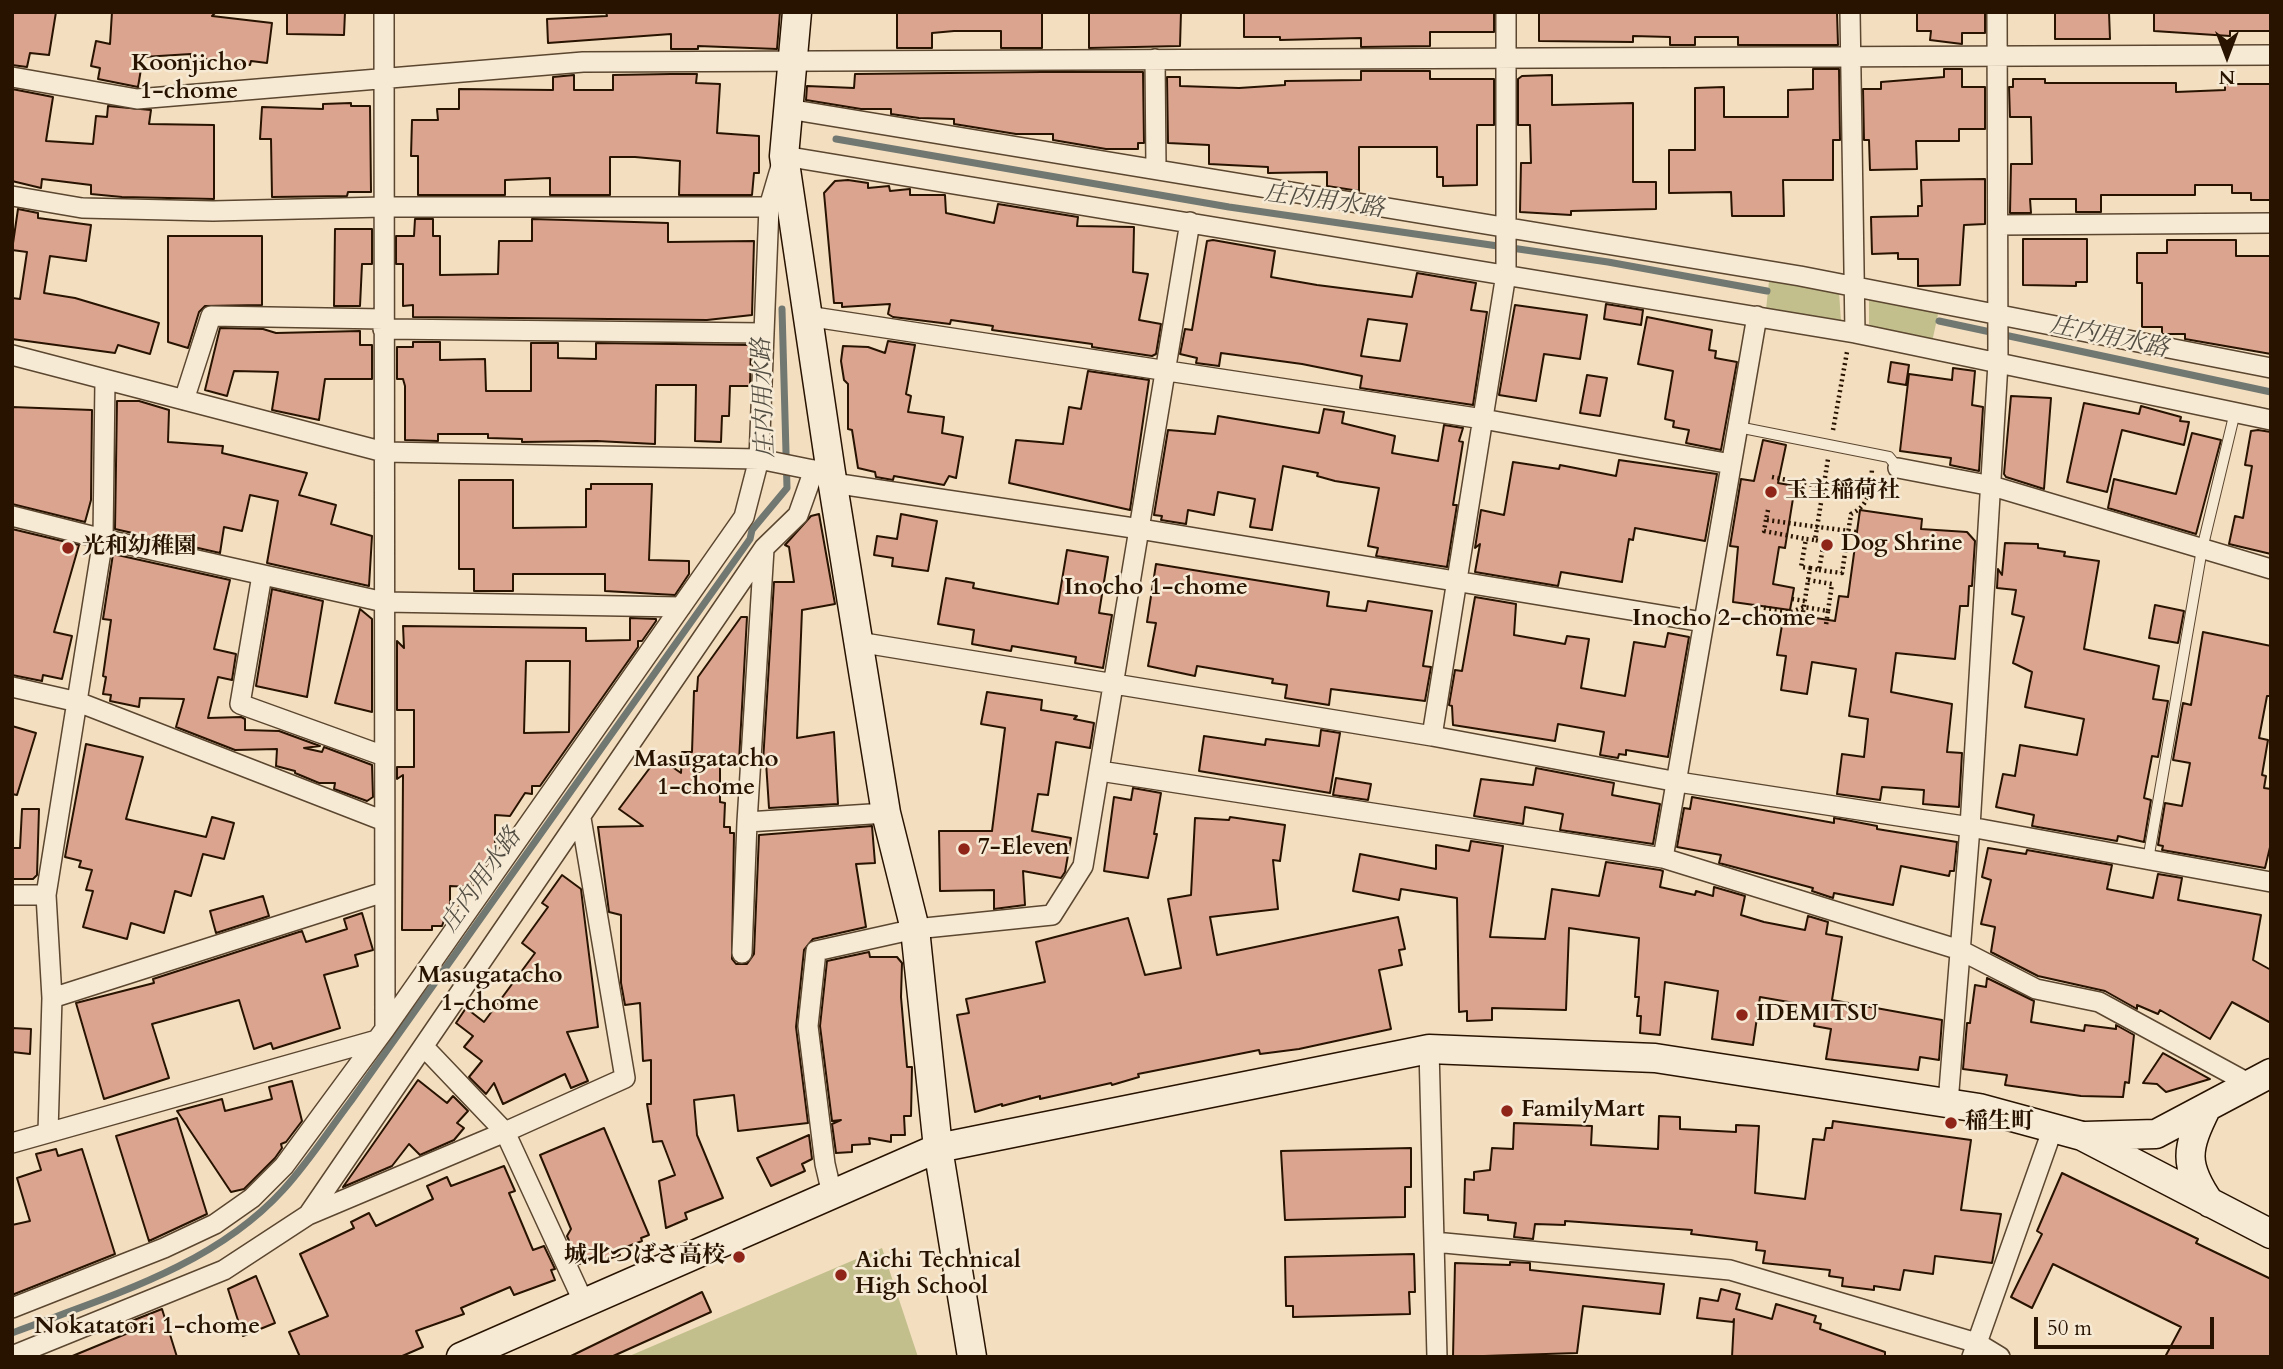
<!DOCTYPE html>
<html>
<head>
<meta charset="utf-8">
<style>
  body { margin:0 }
  #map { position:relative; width:2283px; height:1369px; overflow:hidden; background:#f3debf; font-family:Cardo,serif }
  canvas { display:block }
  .frame { position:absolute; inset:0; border:14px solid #281300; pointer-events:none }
  .north { position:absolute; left:2192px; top:21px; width:70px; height:70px; -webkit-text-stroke:5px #f7ead5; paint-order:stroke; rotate:180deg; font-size:19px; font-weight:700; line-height:28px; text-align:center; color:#281300 }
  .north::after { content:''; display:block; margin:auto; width:24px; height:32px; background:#281300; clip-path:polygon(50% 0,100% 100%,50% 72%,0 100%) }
  .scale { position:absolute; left:2034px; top:1317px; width:180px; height:32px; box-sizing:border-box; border:4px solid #281300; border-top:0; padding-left:9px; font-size:21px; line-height:24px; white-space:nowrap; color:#281300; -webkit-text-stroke:5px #f7ead5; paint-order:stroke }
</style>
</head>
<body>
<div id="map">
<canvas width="2283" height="1369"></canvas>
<div class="frame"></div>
<div class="north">N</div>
<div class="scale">50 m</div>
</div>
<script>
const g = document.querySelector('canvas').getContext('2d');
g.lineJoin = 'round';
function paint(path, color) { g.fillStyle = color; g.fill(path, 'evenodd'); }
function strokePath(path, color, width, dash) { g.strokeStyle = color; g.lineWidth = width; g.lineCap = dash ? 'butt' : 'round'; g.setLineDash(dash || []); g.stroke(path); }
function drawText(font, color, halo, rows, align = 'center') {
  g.font = font + ' Cardo,"Noto Serif JP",serif'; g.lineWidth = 5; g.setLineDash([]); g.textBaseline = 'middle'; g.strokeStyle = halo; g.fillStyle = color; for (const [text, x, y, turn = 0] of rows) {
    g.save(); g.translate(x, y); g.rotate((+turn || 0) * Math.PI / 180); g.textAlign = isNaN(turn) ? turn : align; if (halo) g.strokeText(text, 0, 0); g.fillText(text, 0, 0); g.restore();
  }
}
const green = new Path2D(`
  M1769,281l70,11 2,29 -75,-11z
  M1869,295l70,15 -7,32 -58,-12 -5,-6z
  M882,1248l36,109h-291z`);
const stream = new Path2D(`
  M836,139l393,68 379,55 159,29
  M1939,321l332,71
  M12,1333c94,-36 201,-66 271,-143 25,-27 46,-60 68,-89l399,-562 2,-9 35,-42 -5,-179`);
const building = new Path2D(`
  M12,12h44l-7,43 -19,-2 -3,14 -15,-2z
  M112,12h104l-4,4 60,7 -5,40 -16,-2 -1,4 -59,-8v-3l-48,3 -5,30 -40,-8 2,-11 -9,-2 5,-25 14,3z
  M287,12h58l-1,23 -57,-1z
  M606,12h174l-3,37 -79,-3v3h-27v-15l-123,9 -1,-24 60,-3z
  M897,12h145v36h-41v-17h-47l-22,2v15h-35z
  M1089,12h92l-1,34 -91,2z
  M1244,12h250v20h-64v14l-69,1v-9l-81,2v-3h-36z
  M1539,12h298l1,33h-100v-8h-43v8h-25v-8l-37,-1v6l-94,-1z
  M1917,12h68v21h-23v11l-32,-4 1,-9h-14z
  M2055,12h54l1,27h-55z
  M2154,12h117v19h-41v5l-76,-5z
  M1813,69h26l1,71h-7v40h-50l1,36h-52l-1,-24 -62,1v-43h26v-62l29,-1v30h64v-27l25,-1z
  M1944,69h18v18h23v42h-26v12h-43l1,28 -47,1 -1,-30h-5l-1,-51h18v-7l63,-5z
  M1361,71h69v8h64v46h-17v60l-34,1v-9h-6v-30h-78v44l-32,-5v-14l-59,1v-6l-59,-3v-19l-41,-2 -1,-66h13v9l59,2 46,-3v-4l76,-1z
  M1042,72h101l1,71h-6v6h-32l-53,-9v-6h-37l-62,-10v-5l-35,-1 -28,-4v-5h-30l-55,-9 1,-14 47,2 1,-14z
  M671,74h26l-1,9 24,1 -3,49 42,3v37h-5l-2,22h-73l1,-34 -45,-4h-25v38h-60v-17l-45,2v15h-87v-39h-7l1,-36h26l-1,-11h22v-20l94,1v-13l21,-2v15h39v-15z
  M1552,75v30l81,-2v79h23v27l-85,2v4l-51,-3 1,-49h10l-1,-38h-12v-46l4,-3z
  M2013,79h32v4h131v9l49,-2v-6h46v116h-20v-7h-19v-8h-37v10h-94v17h-25v-13h-46l1,14h-21l1,-49h21l-1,-47h-21l-1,-30h4z
  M12,89l41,8 -7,44 47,3 3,-28 11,1 1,-11 43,4 -2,14 65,1v74l-92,-2 -31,-3v-9l-49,-6 -1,9 -29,-7z
  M351,103v3h19l1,86h-23l-1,4 -75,1 -1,-58h-11l2,-32 61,2v-5z
  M1985,179v45l-21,1 -4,60 -42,1v-27h-20v-6l-26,1 -1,-37 47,-1v-10h4l-1,-26z
  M848,180l20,3v5l21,-2 1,5 20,-2v6h35l1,18 48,10 4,-19 80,13 -1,9 57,1 -1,45 15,2 -9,46 22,4 -5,30 -4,2 -60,-9v-3l-100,-14 1,-4 -42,-6 -1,4 -57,-7 -5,-3 2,-10 -48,3v-4h-8l-10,-110 11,-12z
  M18,209l20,4v5l53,7 -5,36 -36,-5 -6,37 31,5 84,25 -9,31 -32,-9 -3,8 -103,-14v-41l8,1 7,-47 -15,-2z
  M415,219h18v17h7v39l58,-1 1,-33h33v-22l136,4v19l86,-1 -2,74 -45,5 -294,-3v-12l-10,1v-42h-7v-28h18z
  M335,229h37v35h-10l-2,42h-26z
  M168,236h94v69l-57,1 -6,6 -11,36 -20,-6z
  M2023,239h64v43h-11v4l-53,-1z
  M1213,240l62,11 -4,26 46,8 95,12 5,-24 59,10 -5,27 16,2 -14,93 -113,-17 2,-12 -60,-12 -81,-11 -2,13 -23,-3 1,-5 -17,-4 5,-25 7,1 15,-89zM1368,319l39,5 -7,37 -39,-5z
  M2167,240h69v16h35v98l-86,-15v-5h-23v-7h-20v-44h-5v-30h30z
  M1606,304l37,6 -2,15 -37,-6z
  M1515,305l72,10 -7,44 -36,-5 -8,47 -37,-6z
  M1647,317l65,13 -3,20 7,1 -1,7 22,4 -16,88 -35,-7 3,-13 -16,-3 1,-6 -9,-2 8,-48 -35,-7z
  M220,328l43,1 13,4 84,-2v14h12v34h-47l-6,41 -47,-10 6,-38 -44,-1 -7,25 -22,-6z
  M888,341l27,4 -9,49 5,2 -3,16 36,5 -2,16 21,4 -7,41 -7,-2 -5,9 -50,-9 -1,4 -17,-3 -1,-5 -17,-4 -6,-38 -4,-1v-45l-4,-4 -3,-19 2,-15 25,1 17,6z
  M413,342h27v18l45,-1 1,32h45v-48h27v15l38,1v-16l155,2 -1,41h-20l-1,30h-7l-1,26 -26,-1 1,-56h-40l-1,59 -58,-3 -75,1v-3l-34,-1v-4h-50v7l-33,-1v-54l-2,-7h-6v-32h16z
  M1891,362l18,3 -3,20 -18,-3z
  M1953,368l22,3 -3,34 11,2 -4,64 -29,-6 1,-7 -51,-7 9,-77 43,6z
  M1088,371l61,9 -19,130 -121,-27 7,-43 47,4 6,-37 12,2z
  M1587,375l20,3 -7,38 -20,-3z
  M2011,396l40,2 -7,91 -38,-12 -2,-3z
  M117,401h22l30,9 -1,32 55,4 -1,7 85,20 -8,22 37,10 -5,19 41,12 -3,50 -102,-23 11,-62 -28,-6 -8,36 -18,-4 -4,26 -105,-24z
  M2084,403l55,11 2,-8 40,11 -1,4 9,1 -5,23 -62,-15 -15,62 -40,-10z
  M12,407l80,3 -1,90 -6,22 -73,-18z
  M1324,409l20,3 -2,11 53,13 -3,17 46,8 6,-36 19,3 -4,13 4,1 -10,63h4l-10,62 -71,-11 2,-8 -10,-2 11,-58 -44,-7 -18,-5 1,-3 -35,-7 -11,64 -22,-3 5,-28 -37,-7 -4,23 -26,-5 -2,14 -25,-4 1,-4 -8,-1 14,-85 47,4 3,-18 101,17z
  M2258,430l13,2v122l-42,-10 6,-28 8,2 9,-52 -7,-1 6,-34z
  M2192,433l29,7 -25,94 -88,-26 6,-29 62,15z
  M1763,440l23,5 -8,38 17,3 -10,62 -6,-1 -6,37 21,4 -4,22 -57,-8 5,-55 -8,-1 11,-67 13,2z
  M1619,460l98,14 -12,67 -70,-13 -2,12 -4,-1 -7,43 -61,-10 -3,14 -83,-14 5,-28 -5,4 6,-38 23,5 9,-53 46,7 1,-4 56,11z
  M459,480h54v48l73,-1v-38h5v-5h61l-3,76 40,1v13l-14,21 -70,-4v-17h-92v17h-39v-22h-15z
  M1860,510l62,9 -1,10 46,3 8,9 -3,45h-3l-1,20h-8l-5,53 -59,-6 -5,39 61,12 -5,48 15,1 -3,54 -36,-3 1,-14 -42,-3 -2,13 -43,-6 5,-40 22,3 4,-38 -19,-3 7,-47 -44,-7 -5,32 -26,-4 5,-34 -9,-1 7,-42 51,8 4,-25 9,1z
  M819,514l16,90 -33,6 -5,128 37,-6 4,72 -69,4 -3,-46h-3l11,-180h20l-5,-35 -4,-2 26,-29z
  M901,514l36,7 -9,50 -36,-5 1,-8 -19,-3 3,-19 20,3z
  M12,529l67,16 -25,87 18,4 -10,43 -19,-4 -1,6 -30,-6z
  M2005,543l33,1v4l27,4 -1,4 35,5 -15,88 75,17 -6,33 15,2 -10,56 -6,-1 -8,42 7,2 -7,42 -26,-6 -1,5 -85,-15 2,-11 -38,-8 7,-33 12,2 5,-31 57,10 7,-36 -59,-12 7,-35 -19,-9 11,-46 -12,-3 4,-24 -19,-2 1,-19 4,6z
  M1067,550l41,7 -9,56 13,2 -9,53 -28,-5 1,-6 -64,-11 -1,5 -39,-7 2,-14 -36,-6 8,-46 28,5 -1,5 85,16z
  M113,554l117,26 -16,69 22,5 -4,26 -14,-3 -10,41 33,-1 4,2v11l34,1 41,15 -16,2 18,4 2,-5 48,18 1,32 -6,4 -33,-12 1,-6h-16l-24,-10v-2l-19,-5 1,-17 -42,1 -59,-23 8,-28 -44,-1 -1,9 -29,-6 1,-6 -8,-1 3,-17 -3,-1 8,-56 -8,-1z
  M1156,564l173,28 -2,14 39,5 2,-10 64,10 -9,55 8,1 -6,34 -94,-12 -2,16 -44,-7 2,-13 -15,-2 1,-4 -76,-13 -2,10 -47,-10 8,-43 -9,-1z
  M272,589l51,12 -16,96 -51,-11z
  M1475,597l41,7 -2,31 51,9 2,-8 22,3 -8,49 44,8 9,-54 31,5 3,-14 21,4 -21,120 -42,-7v5l-7,-1 -1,4 -18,-3 4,-23 -46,-8 -3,17 -102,-16 -1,-19 -3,-1 6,-35 7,1z
  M2155,605l29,6 -6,32 -29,-5z
  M360,609l12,10v93l-37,-9z
  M741,617h6l-8,144 -19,-1v42l5,1 -1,24h6v6h4l-2,126 4,5h11l7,-10 5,-119 113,-9 3,37 -19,1 10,63 -53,12 -9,11 -8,77 12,96 -70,8 -4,-36 -40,5 3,35 26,63 -38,15 2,6 -21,9 -7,-47 16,-6 -13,-34 -9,1 -6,-38h4v-44l-8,1 -3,-58 -15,2 -4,-22v-68l-12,-3 -11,-85 45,-1 -24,-17 39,-52 23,16 1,-21h10l2,-61h3l1,-14z
  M630,618l26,1v2l-14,20h-4v6l-98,139h-8v8l-7,-1 -15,23 -15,-1v36l-15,22h-8l-2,14 -20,-1v26h-3l-5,14h-10v4h-30l1,-155 -6,4v-12h17v-57h-17v-69l7,7 -1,-22 183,2v13l44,-1zM526,661h44l-1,71 -45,1z
  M2203,632l68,14v50h-4l-8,42 9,2 -6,35 4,1 -2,12 7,1v54l-6,25 -103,-18 1,-4 -5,-1 7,-42 17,3 8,-43 -17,-3 10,-57 8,2z
  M987,692l55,8 -1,10 36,6 -3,3 20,4 -4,25 -34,-6 -8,53 -10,-1 -6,37 39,7 -6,34 -4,6 -38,-7 2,34 -31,4v-19l-54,1 -1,-60h53l13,-103 -24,-4z
  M12,726l24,7 -19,62 -5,-1z
  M1321,730l19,3 -10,60 -131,-22 5,-35 61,9 1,-6 53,7z
  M86,744l57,13 -17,62 80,18 6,-20 22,6 -10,36 -21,-5 -12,42 -16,-5 -11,42 -33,-10 -4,16 -44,-12 10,-36 -7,-1 6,-20 -13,-3 2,-6 -16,-4z
  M1536,768l78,15 -2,12 48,9 -7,40 -93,-14 3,-16 -38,-7 -2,17 -49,-8 7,-37 52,6z
  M1336,778l35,6 -3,16 -35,-5z
  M1133,788l28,5 -7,41h3l-9,44 -44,-7 10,-74 17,3z
  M1692,797l142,26v-5l17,3 26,5v3l80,13 -3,29h-4l-1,5 -48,-10 -8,39 -59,-12 -1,5 -21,-7 1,-3 -94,-25 2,-8 -44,-8 7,-39 6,1z
  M22,809h17l-2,66 -4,4h-21v-31h8z
  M1230,817l55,8 -5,36 -7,-1 5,49 -68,8 7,38 181,-38 7,32 -6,1 3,15 -23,5 12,59 -92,20 -39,5 -1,-4 -121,24 1,3 -27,8 -1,-2 -71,16v-3l-38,10v-2l-27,8 -18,-97 12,-2 -3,-14 79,-17 -9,-40 92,-24 17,57 36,-7 -13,-69 23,-4 4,-77 34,2z
  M1471,841l32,5 -13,91 55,2 7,-50 47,7 7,-34 54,8 3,1 -3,16 35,8 1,-4 17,5 1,-9 31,9 -4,19 23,7 41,8 3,-14 20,6 -2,12 16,3 -10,63 110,20 -3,40 -19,-3 -2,13 -92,-11 5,-30 -17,-3 1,-6 -12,-2 3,-13 -46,-8 -7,48 -41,-6 6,-48 -53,-9 -5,53 -20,-2 1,-17h-4l2,-19h-4l4,-59 -70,-10 -3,82 -74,-2v12l-25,1v-10l-8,1 -2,-114 -56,-9 -2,11 -46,-9 7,-37 76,15v-24l33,6z
  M1988,848l38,6 1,-4 85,15 -5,24 46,9 5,-24 24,4 -4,22 83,15 -8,45 18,10v53l-39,-21 -22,37 -50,-29 -2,4 -21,-9v4l-32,-18 -67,-15 -47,-24 4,-25 -14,-3 10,-44 -9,-3z
  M562,875l19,14 2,17 15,121 -31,5 21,49 -17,7 -6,-14 -62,30 -9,-21 -8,11 -17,-17 13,-16 -18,-14 9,-11 -17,-13 10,-15 18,14 51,-69 -13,-10 26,-36 -6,-4z
  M263,896l6,20 -53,17 -6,-22z
  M362,913l11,37 -18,5 3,11 -34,9 16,53 -67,21 -2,-6 -17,6 -15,-49 -87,24 17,54 -65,21 -28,-96 78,-20 -1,-4 149,-48 4,11 41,-13 -3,-10z
  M869,952l1,5h27l5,6 -1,34 6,70h5l-1,49h-7l1,19h-14v7l-22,-4 1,6 -18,1v7l-16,1 -4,-29 9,-4 -9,1 -12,-95 7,-65z
  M1987,978l47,23 -3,21 53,9 1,-6 31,4v-4l18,10 -5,48 -4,-1 -2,15 -42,-1 -76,-11 2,-10 -44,-6 4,-46h3l5,-38 11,2z
  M12,1028l19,1 -1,25 -18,-2z
  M2163,1053l47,26 -44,13 -9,-8 -14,-1z
  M418,1080l29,23 6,-7 15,15 -11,12 7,5 -10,12 -34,15 -11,-11 -17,22 -49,21z
  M292,1081l10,40 -16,21 -5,2 1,4 -7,10 -31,31 -13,3 -54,-81 45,-12 3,12 47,-12 -3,-12z
  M1659,1116l21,1v12l56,3v-7l23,1 -4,67 50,6 8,-60 11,1 2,-12h6l1,-7 138,19 -10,70 40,4 -9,49 -57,-7 -2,18 -29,-4 -4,20 -26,-4v4l-32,-4 1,-8 -14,-2 1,-6 -67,-7 2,-12 -9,-1 1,-8 -66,-8 1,-4 -127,-9v4l-30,-1 -2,15 -19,-2 2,-14 -28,-3v-5l-24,-2 1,-34 9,1v-8l16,-2 2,-22 21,1 1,-26 78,3 -1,19 67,4z
  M177,1118l30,96 -58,27 -33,-105z
  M604,1128l45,107 -8,3 1,3 -24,9 2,5 -25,9 -2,-4 -14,4 -12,-28 4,-7 -31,-74z
  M809,1135l3,24 -10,5 3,7 -34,15 -14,-28z
  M1411,1148v39h-6v30l-120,3 -4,-69z
  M56,1149l2,7 24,-7 33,105 -103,41v-70l18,-4 -13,-43 24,-8 -5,-16z
  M504,1166l11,25 -6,2 24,57 11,-4 11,23 -4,1 4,10 -41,15 -4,-8 -49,21 3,6 -48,17 7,16 -23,10h-100l-11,-25 39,-16 -28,-62 54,-26 -3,-6 18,-9 7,13 57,-27 -6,-13 20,-9 4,9z
  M2062,1173l136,66 -2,4 75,36v78h-106l16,-30 -128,-63 -21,44 -21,-11 31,-63 -5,-3z
  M1414,1254l1,38h-6l1,22 -117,3v-11h-7l-1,-49z
  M1510,1262l20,1v7l134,14 -4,30 -77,-8 -6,47 -124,4 2,-94 55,2z
  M256,1276l19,47 -32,13 -15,-47z
  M1721,1289l19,5 -4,15 36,10 4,-15 40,12 -2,6 7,2 -1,5 65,23v5h-153l2,-38 -1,3 -36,-4 3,-20 18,3z
  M702,1292l9,20 -100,45h-42z
  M162,1309l15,48h-107l63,-26 -4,-9z`);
const path = new Path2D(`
  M1833,430l14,-78
  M1772,477l71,14
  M1768,510l-2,10 90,12
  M1766,520l-2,11 42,8
  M1810,568l9,2 5,-28 -9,-2
  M1819,570l23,3 9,-59c19,-9 20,-26 21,-46
  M1808,580l24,4 -4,27
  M1792,599l13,2
  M1753,606l38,6 13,-5 24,4 -2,14
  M1803,612l7,-44 -9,-1 5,-28 9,1 13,-81`);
const lane = new Path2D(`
  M1738,427l151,30 9,11
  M2148,860l54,-311 33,-137`);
const street = new Path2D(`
  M384,12l1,1017
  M1850,12l5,321
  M1155,59l1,109
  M12,77l125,22 446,-37 1688,-7
  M788,109l1012,167 471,92
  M12,196l70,12 131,3 170,-4h386
  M1999,225l272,-2
  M807,316l676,103 248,45
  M383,329l381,4
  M12,355l372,97 375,7 64,13
  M184,400l27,-84 172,3
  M1898,468l94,18 279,83
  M833,483l307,46 563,93
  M12,516l91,23 281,63 297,5
  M262,575l-22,129 144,52
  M858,642l574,94 246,46 292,45 301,55
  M12,687l66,15 306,119
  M1432,736l74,-462v-262
  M1100,771l563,87 297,92 76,39 63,13 151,82
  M747,822l139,-9
  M1663,858l94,-542
  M12,895h34
  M742,953l5,-131 17,-273
  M52,998l332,-106
  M424,1047l81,85 79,171
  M1429,1049l8,308
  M1948,1103l22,-276 28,-464 -1,-351
  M48,1132l4,-134 -6,-103 57,-356 2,-159
  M12,1143l365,-103
  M832,1194l-7,-30 -17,-138 8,-75 99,-22 137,-14 31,-49 107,-644
  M308,1215l197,-83 120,-54 -44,-260
  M1434,1242l296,28 247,73 23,14
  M12,1308l152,-60 51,-24 37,-26 32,-32 101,-137 359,-512 15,-58 10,-252 15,-51 1071,177 416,87
  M12,1356l212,-86 84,-55 456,-667 34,-33 16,-45
  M1972,1357l81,-229`);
const secondary = new Path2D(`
  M797,12l-13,144 47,317 55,340 29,116 23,219 34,209
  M2207,1107c-21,42 -24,57 3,96
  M2085,1136l71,-2 115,-61
  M461,1357l477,-209 491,-99 226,9 324,50 103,28 189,98`);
const markers = [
  [1771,492,7,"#8f2418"],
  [1827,545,7,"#8f2418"],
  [68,548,7,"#8f2418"],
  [964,849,7,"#8f2418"],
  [1742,1015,7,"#8f2418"],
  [1507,1111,7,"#8f2418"],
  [1951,1123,7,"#8f2418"],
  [739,1257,7,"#8f2418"],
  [841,1275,7,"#8f2418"]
];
const poiNames = [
  ["玉主稲荷社",1785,492],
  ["Dog Shrine",1841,545],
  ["光和幼稚園",82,548],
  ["7-Eleven",978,849],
  ["IDEMITSU",1756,1015],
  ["FamilyMart",1521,1111],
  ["稲生町",1965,1123],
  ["城北つばさ高校",725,1257,"right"],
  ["Aichi Technical",855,1262],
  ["High School",855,1288]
];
const neighbourhoodNames = [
  ["Koonjicho",189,64],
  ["1-chome",189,92],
  ["Inocho 1-chome",1156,588],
  ["Inocho 2-chome",1724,619],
  ["Masugatacho",706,760],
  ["1-chome",706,788],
  ["Masugatacho",490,976],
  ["1-chome",490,1004],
  ["Nokatatori 1-chome",147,1327]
];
const waterNames = [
  ["庄内用水路",1324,202,8],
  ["庄内用水路",2109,338,12],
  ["庄内用水路",765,398,-92],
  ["庄内用水路",482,881,-55]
];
paint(green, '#c2bf8d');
strokePath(stream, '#717771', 7);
paint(building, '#dba48f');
strokePath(building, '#281300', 2);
strokePath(lane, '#5b4630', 12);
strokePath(street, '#5b4630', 22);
strokePath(secondary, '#281300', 31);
strokePath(path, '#281300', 4.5, [2, 3.5]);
strokePath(lane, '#f7ead5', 10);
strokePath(street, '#f7ead5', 19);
strokePath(secondary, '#f7ead5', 28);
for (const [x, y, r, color] of markers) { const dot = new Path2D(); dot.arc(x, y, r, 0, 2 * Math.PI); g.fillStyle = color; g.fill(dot); strokePath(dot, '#f7ead5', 2.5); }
drawText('bold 23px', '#281300', '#f7ead5', poiNames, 'left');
drawText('bold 24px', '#281300', '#f7ead5', neighbourhoodNames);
drawText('italic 24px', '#524d42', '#f7ead5', waterNames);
</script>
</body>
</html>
